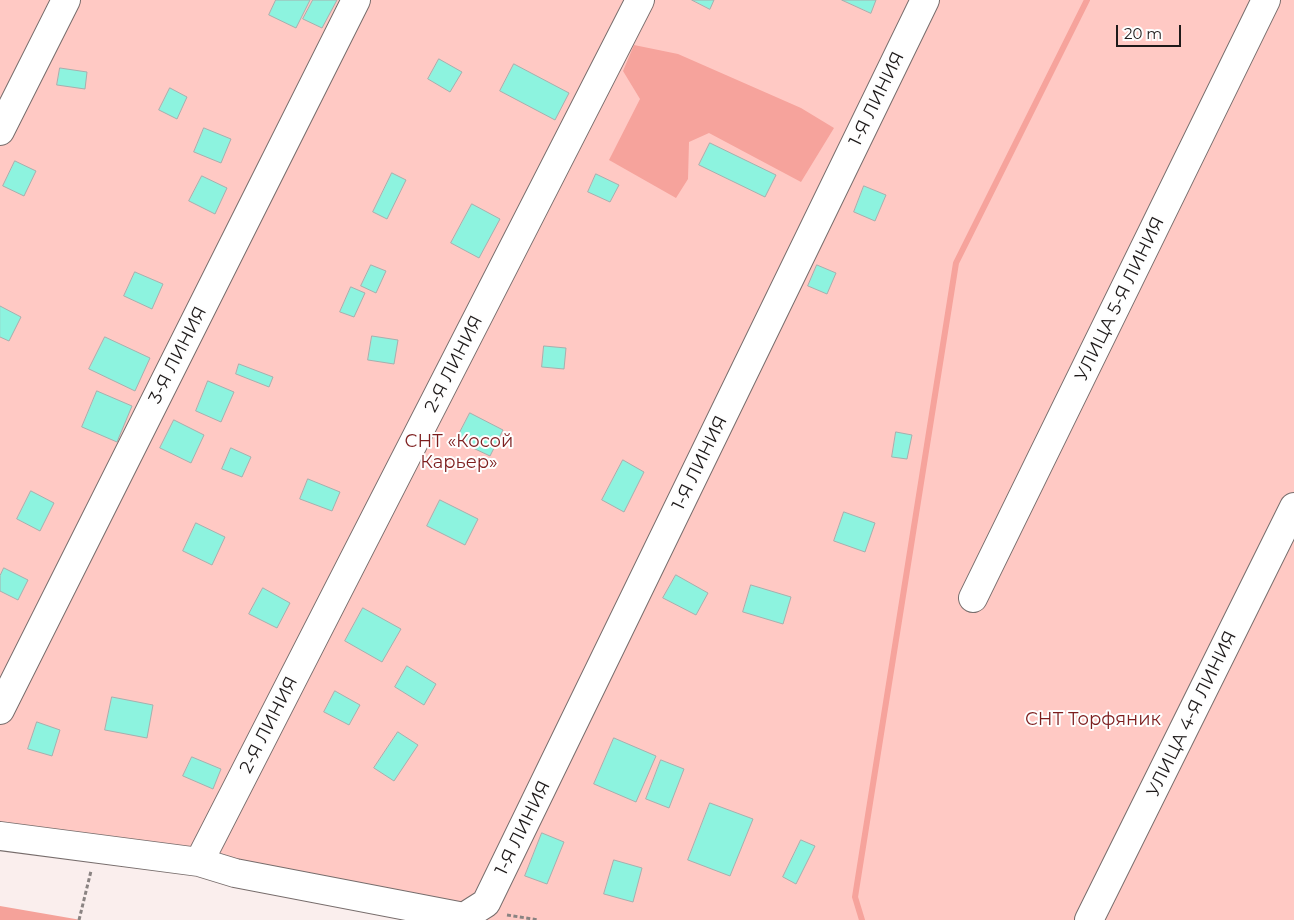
<!DOCTYPE html>
<html>
<head>
<meta charset="utf-8">
<style>
  body { margin:0 }
  #map { position:relative; width:1294px; height:920px; overflow:hidden; background:#faeeed; font-family:Montserrat,sans-serif }
  canvas { display:block }
  .scale { position:absolute; left:1116px; top:25px; width:65px; height:22px; box-sizing:border-box; border:2px solid #1e1a1a; border-top:0; padding-left:6px; font-size:15px; line-height:18px; white-space:nowrap; color:#1e1a1a; -webkit-text-stroke:4px #fefefe; paint-order:stroke }
</style>
</head>
<body>
<div id="map">
<canvas width="1294" height="920"></canvas>
<div class="scale">20 m</div>
</div>
<script>
const g = document.querySelector('canvas').getContext('2d');
g.lineJoin = 'round';
function paint(path, color) { g.fillStyle = color; g.fill(path, 'evenodd'); }
function strokePath(path, color, width, dash) { g.strokeStyle = color; g.lineWidth = width; g.lineCap = dash ? 'butt' : 'round'; g.setLineDash(dash || []); g.stroke(path); }
function drawText(font, color, halo, rows, align = 'center') {
  g.font = font + ' Montserrat,sans-serif'; g.lineWidth = 4; g.setLineDash([]); g.textBaseline = 'middle'; g.strokeStyle = halo; g.fillStyle = color; for (const [text, x, y, turn = 0] of rows) {
    g.save(); g.translate(x, y); g.rotate((+turn || 0) * Math.PI / 180); g.textAlign = isNaN(turn) ? turn : align; if (halo) g.strokeText(text, 0, 0); g.fillText(text, 0, 0); g.restore();
  }
}
const green = new Path2D(`
  M0,0h1294v920h-872l-422,-82z`);
const forest = new Path2D(`
  M0,906l81,14h-81z`);
const water = new Path2D(`
  M634,45l44,9 123,54 33,20 -33,54 -92,-49 -20,9 -1,37 -12,19 -67,-38 31,-61 -17,-28z`);
const stream = new Path2D(`
  M862,920l-7,-23 101,-634 131,-263`);
const building = new Path2D(`
  M276,0h34l-14,28 -27,-13z
  M313,0h24l-15,28 -19,-9z
  M692,0h22l-4,9z
  M842,0h34l-5,13z
  M439,59l23,13 -12,20 -22,-13z
  M514,64l55,29 -14,27 -55,-29z
  M60,68l27,4 -2,17 -28,-4z
  M170,88l17,9 -10,22 -18,-9z
  M204,128l27,11 -10,24 -27,-11z
  M710,143l66,32 -11,22 -66,-32z
  M15,161l21,10 -12,25 -21,-10z
  M392,173l14,7 -19,39 -14,-7z
  M596,174l23,11 -9,17 -22,-10z
  M202,176l25,12 -12,26 -26,-13z
  M864,186l22,9 -11,26 -21,-9z
  M472,204l28,15 -21,39 -28,-15z
  M371,265l15,6 -10,22 -15,-7z
  M817,265l19,8 -9,21 -19,-8z
  M135,272l28,12 -11,25 -28,-13z
  M351,287l14,6 -11,24 -14,-5z
  M0,306l21,11 -12,24 -9,-4z
  M372,336l26,4 -4,24 -26,-4z
  M105,337l45,21 -15,33 -46,-22z
  M544,346l22,2 -2,21 -22,-2z
  M239,364l34,13 -4,10 -33,-13z
  M208,381l26,11 -13,30 -25,-11z
  M97,391l35,15 -15,36 -35,-15z
  M470,413l33,17 -13,26 -34,-16z
  M174,420l30,15 -13,28 -31,-15z
  M896,432l16,3 -5,24 -15,-2z
  M231,448l20,9 -9,20 -20,-8z
  M623,460l21,12 -20,40 -22,-12z
  M308,479l32,13 -8,19 -32,-12z
  M31,491l23,12 -14,28 -23,-12z
  M440,500l38,19 -13,26 -38,-19z
  M844,512l31,11 -10,29 -31,-11z
  M196,523l29,14 -13,28 -29,-14z
  M4,568l24,12 -10,20 -18,-9v-15z
  M676,575l32,18 -12,22 -33,-17z
  M751,585l40,12 -8,27 -40,-12z
  M263,588l27,15 -13,25 -28,-14z
  M363,608l38,21 -19,33 -37,-21z
  M407,666l29,18 -12,21 -29,-18z
  M335,691l25,14 -11,20 -25,-13z
  M112,697l41,8 -6,33 -42,-8z
  M37,722l23,8 -8,26 -24,-7z
  M398,732l20,13 -24,36 -20,-13z
  M614,738l42,18 -20,46 -42,-18z
  M192,757l29,12 -8,20 -30,-13z
  M661,760l23,9 -15,39 -23,-9z
  M710,803l43,16 -23,57 -42,-16z
  M542,833l22,9 -17,42 -22,-8z
  M801,840l14,6 -19,38 -13,-7z
  M614,860l28,8 -9,34 -29,-8z`);
const path = new Path2D(`
  M507,915l32,5
  M79,920l12,-49`);
const minor = new Path2D(`
  M0,131l66,-131
  M973,598l293,-598
  M0,710l356,-710
  M0,836l199,26 36,11 229,44 22,-14 439,-903
  M199,862l441,-862
  M1089,920l205,-413`);
const streetNames = [
  ["1-Я ЛИНИЯ",877,99,-64],
  ["УЛИЦА 5-Я ЛИНИЯ",1120,299,-64],
  ["3-Я ЛИНИЯ",178,355,-63],
  ["2-Я ЛИНИЯ",454,364,-63],
  ["1-Я ЛИНИЯ",700,463,-64],
  ["УЛИЦА 4-Я ЛИНИЯ",1192,714,-64],
  ["2-Я ЛИНИЯ",269,725,-63],
  ["1-Я ЛИНИЯ",523,828,-64]
];
const parkNames = [
  ["СНТ «Косой",459,442],
  ["Карьер»",459,463],
  ["СНТ Торфяник",1093,720]
];
paint(green, '#ffc9c4');
paint(forest, '#f5a29a');
paint(water, '#f6a39c');
strokePath(stream, '#f6a39c', 6);
paint(building, '#8df3df');
strokePath(building, '#a6b0ae', 1);
strokePath(minor, '#776d6c', 30);
strokePath(path, '#8a8382', 3, [4, 2.5]);
strokePath(minor, '#fff', 28);
drawText('18px', '#1e1a1a', '#fefefe', streetNames);
drawText('18px', '#7d1e1e', '#fefefe', parkNames);
</script>
</body>
</html>
